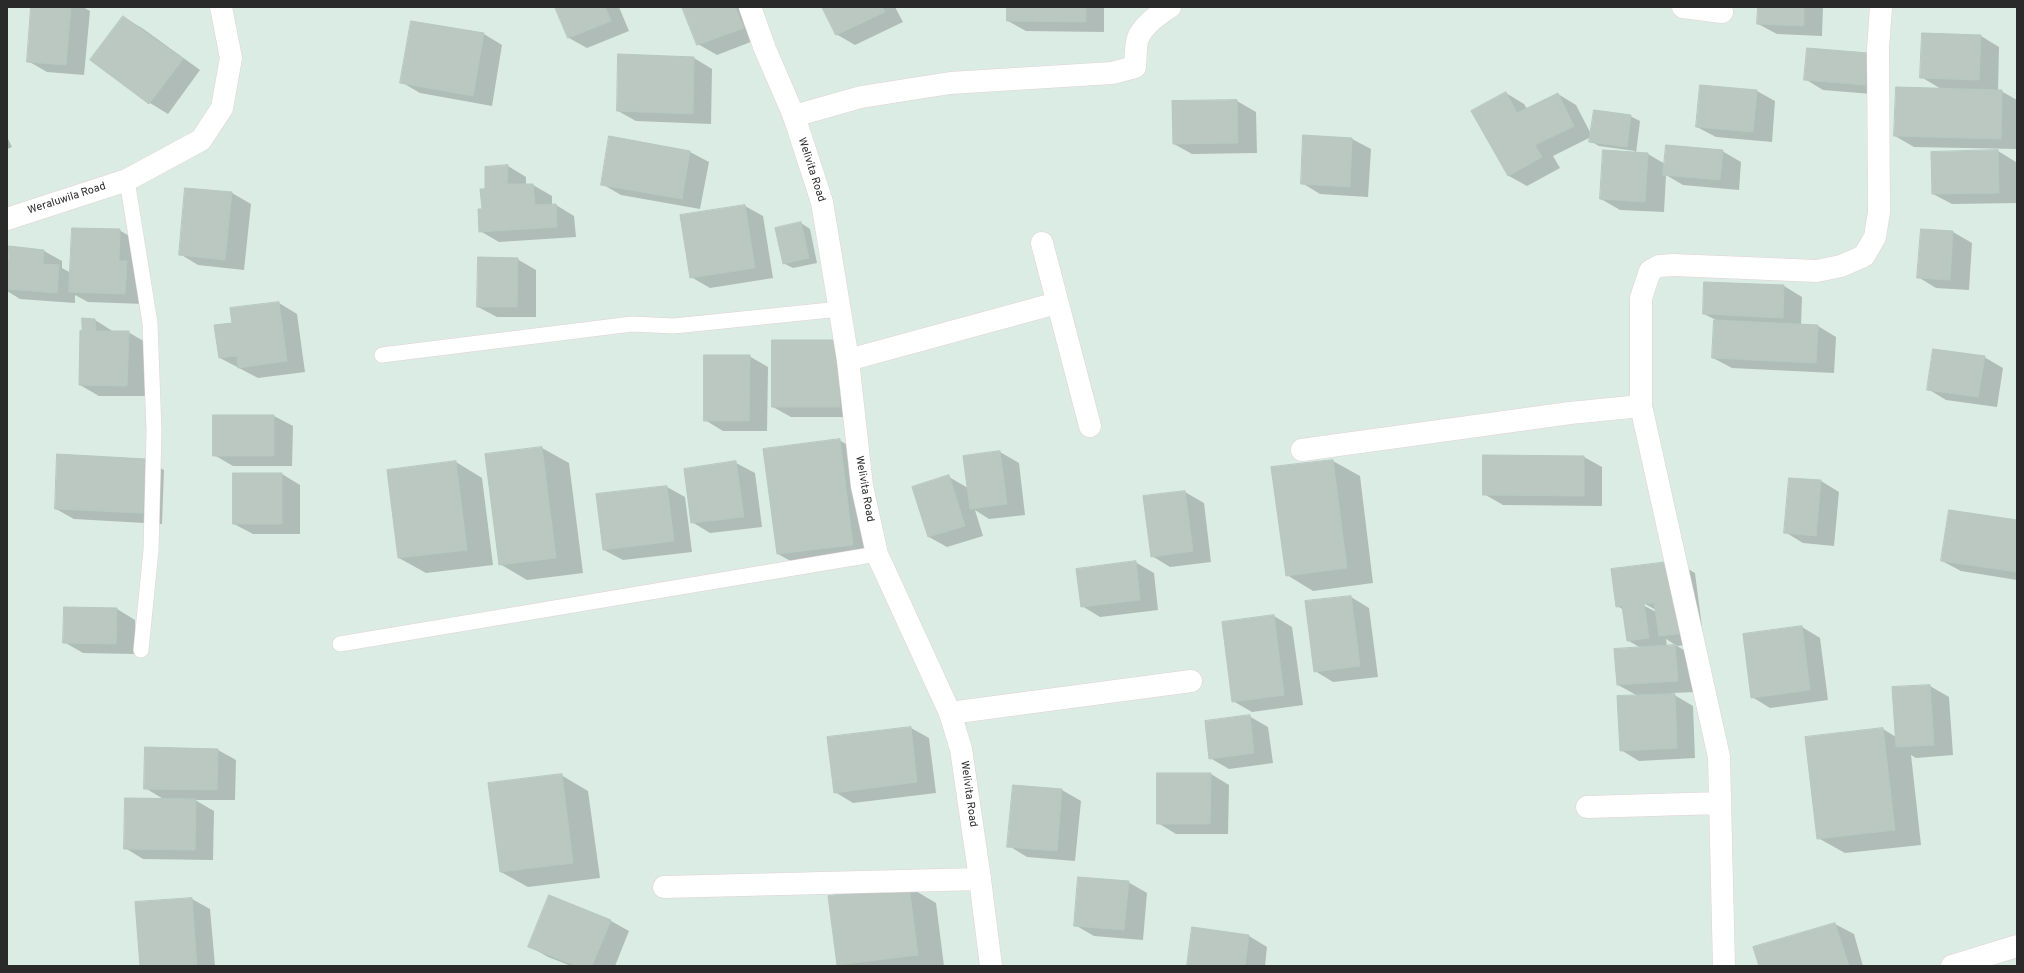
<!DOCTYPE html>
<html>
<head>
<meta charset="utf-8">
<style>
  body { margin:0 }
  #map { position:relative; width:2024px; height:973px; overflow:hidden; background:#dbece5; font-family:Overpass,sans-serif }
  canvas { display:block }
  .frame { position:absolute; inset:0; border:8px solid #2a2a2a; pointer-events:none }
</style>
</head>
<body>
<div id="map">
<canvas width="2024" height="973"></canvas>
<div class="frame"></div>
</div>
<script>
const g = document.querySelector('canvas').getContext('2d');
g.lineJoin = 'round';
function paint(path, color) { g.fillStyle = color; g.fill(path, 'evenodd'); }
function strokePath(path, color, width, dash) { g.strokeStyle = color; g.lineWidth = width; g.lineCap = dash ? 'butt' : 'round'; g.setLineDash(dash || []); g.stroke(path); }
function drawText(font, color, halo, rows, align = 'center') {
  g.font = font + ' Overpass,sans-serif'; g.lineWidth = 4; g.setLineDash([]); g.textBaseline = 'middle'; g.strokeStyle = halo; g.fillStyle = color; for (const [text, x, y, turn = 0] of rows) {
    g.save(); g.translate(x, y); g.rotate((+turn || 0) * Math.PI / 180); g.textAlign = isNaN(turn) ? turn : align; if (halo) g.strokeText(text, 0, 0); g.fillText(text, 0, 0); g.restore();
  }
}
const shadow = new Path2D(`
  M32,7h51l7,4 -6,64 -37,-3 -19,-11z
  M556,7h63l10,24 -42,17 -18,-10z
  M684,7h65l12,31 -44,17 -19,-11z
  M823,7h72l8,15 -48,23 -19,-11z
  M1008,7h96v25l-78,-1 -18,-10z
  M1759,7h64l-1,29 -45,-2 -19,-10z
  M123,17l19,11 58,42 -32,44 -18,-11z
  M484,34l18,11 -10,61 -72,-13 -19,-11z
  M1981,36l18,11 -1,44h3l16,9v49l-103,-2 -19,-11 48,-46 -22,-13z
  M1868,54l16,41 -61,-5 -18,-11z
  M694,58l18,11 -1,55 -75,-3 -18,-10z
  M1757,91l18,10 -3,41 -56,-5 -19,-10z
  M1506,93l18,11 3,5 31,-15 18,11 15,29 39,-18 10,5 -4,32 12,1 17,10 57,-13 19,11 -2,28 -56,-5 -17,-10 -2,37 -44,-2 -19,-11 34,-48 -36,-5 -9,-5 1,-4 -38,19 7,12 -33,18 -18,-10z
  M1237,101l19,11 1,41 -65,1 -18,-10 -1,-42z
  M1304,136l48,3 19,10 -3,48 -48,-3 -18,-11z
  M7,137l5,10 -5,2z
  M610,137l80,15 19,10 -9,47 -79,-14 -19,-11z
  M1998,151l18,11 1,41 -65,1 -19,-10z
  M508,166l18,11v8h7l19,11v9h4l18,11 2,21 -77,5 -19,-11 6,-41v-22z
  M186,189l46,4 19,11 -7,66 -46,-5 -18,-11z
  M745,206l18,10 10,62 -63,10 -19,-11z
  M801,223l9,6 7,34 -24,5 -10,-5z
  M119,230l19,11 6,63 -56,-2 -13,-7v8l-55,-4 -13,-8v-29l37,-11 18,10v7l9,5z
  M1921,230l32,2 19,11 -3,47 -33,-2 -18,-11z
  M517,259l19,11v47h-39l-19,-10z
  M1784,286l18,11 -1,28 17,1 18,11 -2,36 -102,-5 -19,-10 5,-37 -14,-7z
  M279,303l18,11 8,58 -47,6 -38,-20 13,-34z
  M83,319l12,1 19,12h14l19,11 -1,53h-47l-19,-11z
  M840,341l18,76h-67l-18,-10z
  M749,356l19,11 -1,64h-44l-18,-11z
  M1984,357l19,11 -6,39 -51,-7 -18,-11z
  M214,416h60l19,10 -1,40h-59l-19,-11z
  M839,440l27,16 14,104 -75,9 -27,-15z
  M542,448l27,15 14,110 -56,7 -27,-16z
  M1000,452l19,11 6,52 -36,4 -14,-9 8,26 -36,11 -18,-10 20,-60 19,11z
  M1584,457l18,10v39l-99,-1 -19,-11z
  M146,460l18,10 -2,54 -88,-5 -18,-10z
  M1333,461l27,15 13,107 -60,8 -26,-16z
  M456,462l26,16 11,87 -67,8 -27,-15z
  M736,463l19,10 7,54 -52,6 -18,-11z
  M282,474l18,11v49h-47l-19,-10z
  M1821,481l18,11 -5,54 -31,-3 -18,-11z
  M667,487l18,10 7,55 -69,8 -19,-10z
  M1185,492l19,11 7,59 -41,5 -18,-11z
  M2017,521v59l-56,-9 -19,-10z
  M1135,562l19,11 4,37 -58,7 -18,-11z
  M1676,562l19,11 9,70 -27,3 17,10 2,36 -25,1 22,13 2,52 -56,3 -18,-11 17,-54 -20,-11 23,-37 -14,-8 -3,-30 -7,-4zM1640,601l16,9v2l-17,-9zM1666,639l11,7h-10z
  M1351,597l18,11 9,69 -45,5 -18,-11z
  M117,609l18,11v34l-52,-1 -19,-11z
  M1274,616l18,11 11,78 -51,7 -19,-11z
  M1802,627l18,11 8,62 -58,8 -18,-11z
  M1930,686l19,11 4,58 -37,3 -5,-3 10,90 -76,8 -27,-15 65,-109 13,8 -3,-49z
  M1249,716l19,11 5,36 -44,6 -19,-11z
  M911,728l18,10 7,55 -83,10 -18,-11z
  M218,750l18,10 -1,40h-40l19,11 -1,49 -70,-1 -18,-11 40,-48 -20,-12z
  M1211,774l18,11 -1,49h-52l-18,-11z
  M561,775l27,16 12,87 -72,9 -27,-15z
  M1014,786l48,4 19,11 -6,60 -48,-4 -18,-11z
  M1128,882l19,11 -4,47 -49,-4 -19,-11z
  M909,887l27,16 8,63h-103l-3,-2z
  M192,899l18,10 5,57h-74z
  M611,921l18,10 -14,35h-44l-23,-9 -19,-11z
  M1835,924l19,10 9,32h-103l-6,-18z
  M1249,936l18,11 -2,19h-77z`);
const building = new Path2D(`
  M31,7h40l-5,58 -39,-3z
  M555,7h50l6,14 -43,17z
  M682,7h53l9,21 -47,17z
  M822,7h60l3,5 -49,23z
  M1007,7h79v15l-79,-1z
  M1758,7h46v19l-47,-2z
  M123,16l60,43 -34,45 -59,-44z
  M411,21l73,12 -11,63 -73,-13z
  M1922,33l59,2 -2,45 -59,-2z
  M1807,48l61,5 -3,32 -61,-5z
  M618,54l76,3 -1,57 -76,-3z
  M1700,85l57,5 -4,42 -57,-5z
  M1896,87l106,3 -1,49 -107,-3z
  M1506,92l11,21 41,-20 16,33 -39,19 7,12 -34,19 -37,-65z
  M1237,100l1,43 -65,1 -1,-43z
  M1594,110l37,5 -4,32 -38,-5z
  M1303,135l49,3 -2,49 -49,-3z
  M609,136l81,15 -8,48 -81,-14z
  M1666,145l57,5 -3,30 -57,-5z
  M1603,150l45,3 -3,49 -45,-3z
  M1998,150l1,43 -67,1 -1,-42z
  M508,165l-1,19h26l2,21 21,-1 1,23 -78,5 -1,-23h4l-2,-20h5v-22z
  M185,188l47,4 -7,68 -46,-5z
  M745,205l10,63 -65,10 -10,-63z
  M801,222l8,36 -26,6 -8,-36z
  M72,228l48,1 -1,32h8l-2,33 -56,-2z
  M1921,229l32,2 -3,49 -33,-2z
  M9,246l35,4 -1,14 16,1 -2,28 -50,-4z
  M478,257l40,1 -1,49h-40z
  M1704,282l80,3 -1,33 -80,-4z
  M279,302l8,59 -49,7 -1,-12 -18,2 -5,-33 18,-2 -2,-15z
  M82,318l13,1 1,12h33l-2,55 -48,-1 1,-55 2,1z
  M1714,320l104,5 -2,38 -104,-5z
  M772,340h68v67h-68z
  M1933,349l52,7 -7,41 -51,-7z
  M704,355h46l-1,66h-45z
  M213,415h61v41h-61z
  M840,439l13,106 -76,9 -14,-105z
  M542,447l14,111 -57,7 -14,-111z
  M1000,451l7,53 -37,5 -7,-53z
  M57,454l89,5 -3,54 -88,-4z
  M1483,455l101,1v40l-101,-1z
  M1333,460l14,108 -61,8 -15,-109z
  M456,461l11,89 -69,8 -11,-88z
  M736,461l8,56 -53,6 -7,-54z
  M233,473h49v51h-49z
  M949,475l16,51 -37,11 -16,-50z
  M1789,478l32,2 -5,56 -32,-3z
  M667,486l7,55 -71,9 -7,-56z
  M1185,491l8,60 -42,6 -8,-61z
  M1949,510l68,10v52l-76,-11z
  M1136,561l4,39 -59,7 -5,-38z
  M1676,561l10,72 -27,3 -5,-33 -10,1 5,34 -22,3 -5,-35 -6,1 -5,-38z
  M1351,596l9,70 -46,6 -9,-71z
  M64,607l53,1 -1,36 -53,-1z
  M1274,615l10,80 -52,7 -10,-80z
  M1802,626l8,64 -59,8 -8,-64z
  M1675,645l3,36 -61,4 -3,-36z
  M1930,685l4,60 -38,2 -4,-60z
  M1675,694l2,54 -57,3 -3,-55z
  M1250,715l4,38 -45,6 -4,-38z
  M911,727l6,55 -83,11 -7,-56z
  M1883,728l12,102 -78,9 -12,-102z
  M145,747l73,2 -1,41 -73,-1z
  M1157,773h54l-1,51h-53z
  M562,774l11,89 -73,9 -12,-89z
  M1013,785l49,4 -5,62 -50,-4z
  M125,798l71,1 -1,51 -71,-1z
  M1078,877l51,4 -5,49 -50,-4z
  M909,886l9,69 -81,10 -9,-69z
  M549,895l62,25 -19,46h-15l-49,-19z
  M192,898l5,68h-57l-5,-64z
  M1835,923l14,43h-90l-6,-19z
  M1192,927l57,8 -4,31h-58z`);
const lane = new Path2D(`
  M127,180l23,143 4,108 -3,119 -10,100
  M382,355l250,-31 42,2 166,-17
  M340,644l537,-90`);
const street = new Path2D(`
  M1683,7l39,5
  M794,116l67,-19 89,-14 162,-10 23,-6c1,-8 0,-21 3,-29 5,-12 21,-24 32,-31
  M7,219l120,-39 74,-40 21,-32 9,-50 -10,-51
  M1042,243l48,183
  M848,360l209,-57
  M1302,450l268,-37 71,-7
  M950,713l241,-32
  M1587,807l133,-4
  M664,887l316,-8
  M1724,966l-5,-209 -78,-351v-108l9,-27 9,-5 15,-1 143,6 24,-5 23,-10 11,-19 4,-25 -1,-163 3,-42
  M1952,966l65,-20`);
const secondary = new Path2D(`
  M750,7l15,42 29,67 28,86 26,158 14,126 15,68 73,159 11,36 19,130 11,87`);
const streetNames = [
  ["Welivita Road",811,170,72],
  ["Weraluwila Road",67,199,-18],
  ["Welivita Road",864,489,80],
  ["Welivita Road",968,794,82]
];
paint(shadow, '#0003');
paint(building, '#bbc8c2');
strokePath(building, '#b5c8c1', 1);
strokePath(lane, '#e3d0d4', 16);
strokePath(street, '#e3d0d4', 23);
strokePath(secondary, '#e3d0d4', 23);
strokePath(lane, '#fff', 15);
strokePath(street, '#fff', 22);
strokePath(secondary, '#fff', 22);
drawText('11px', '#2a2a2a', '#fff', streetNames);
</script>
</body>
</html>
